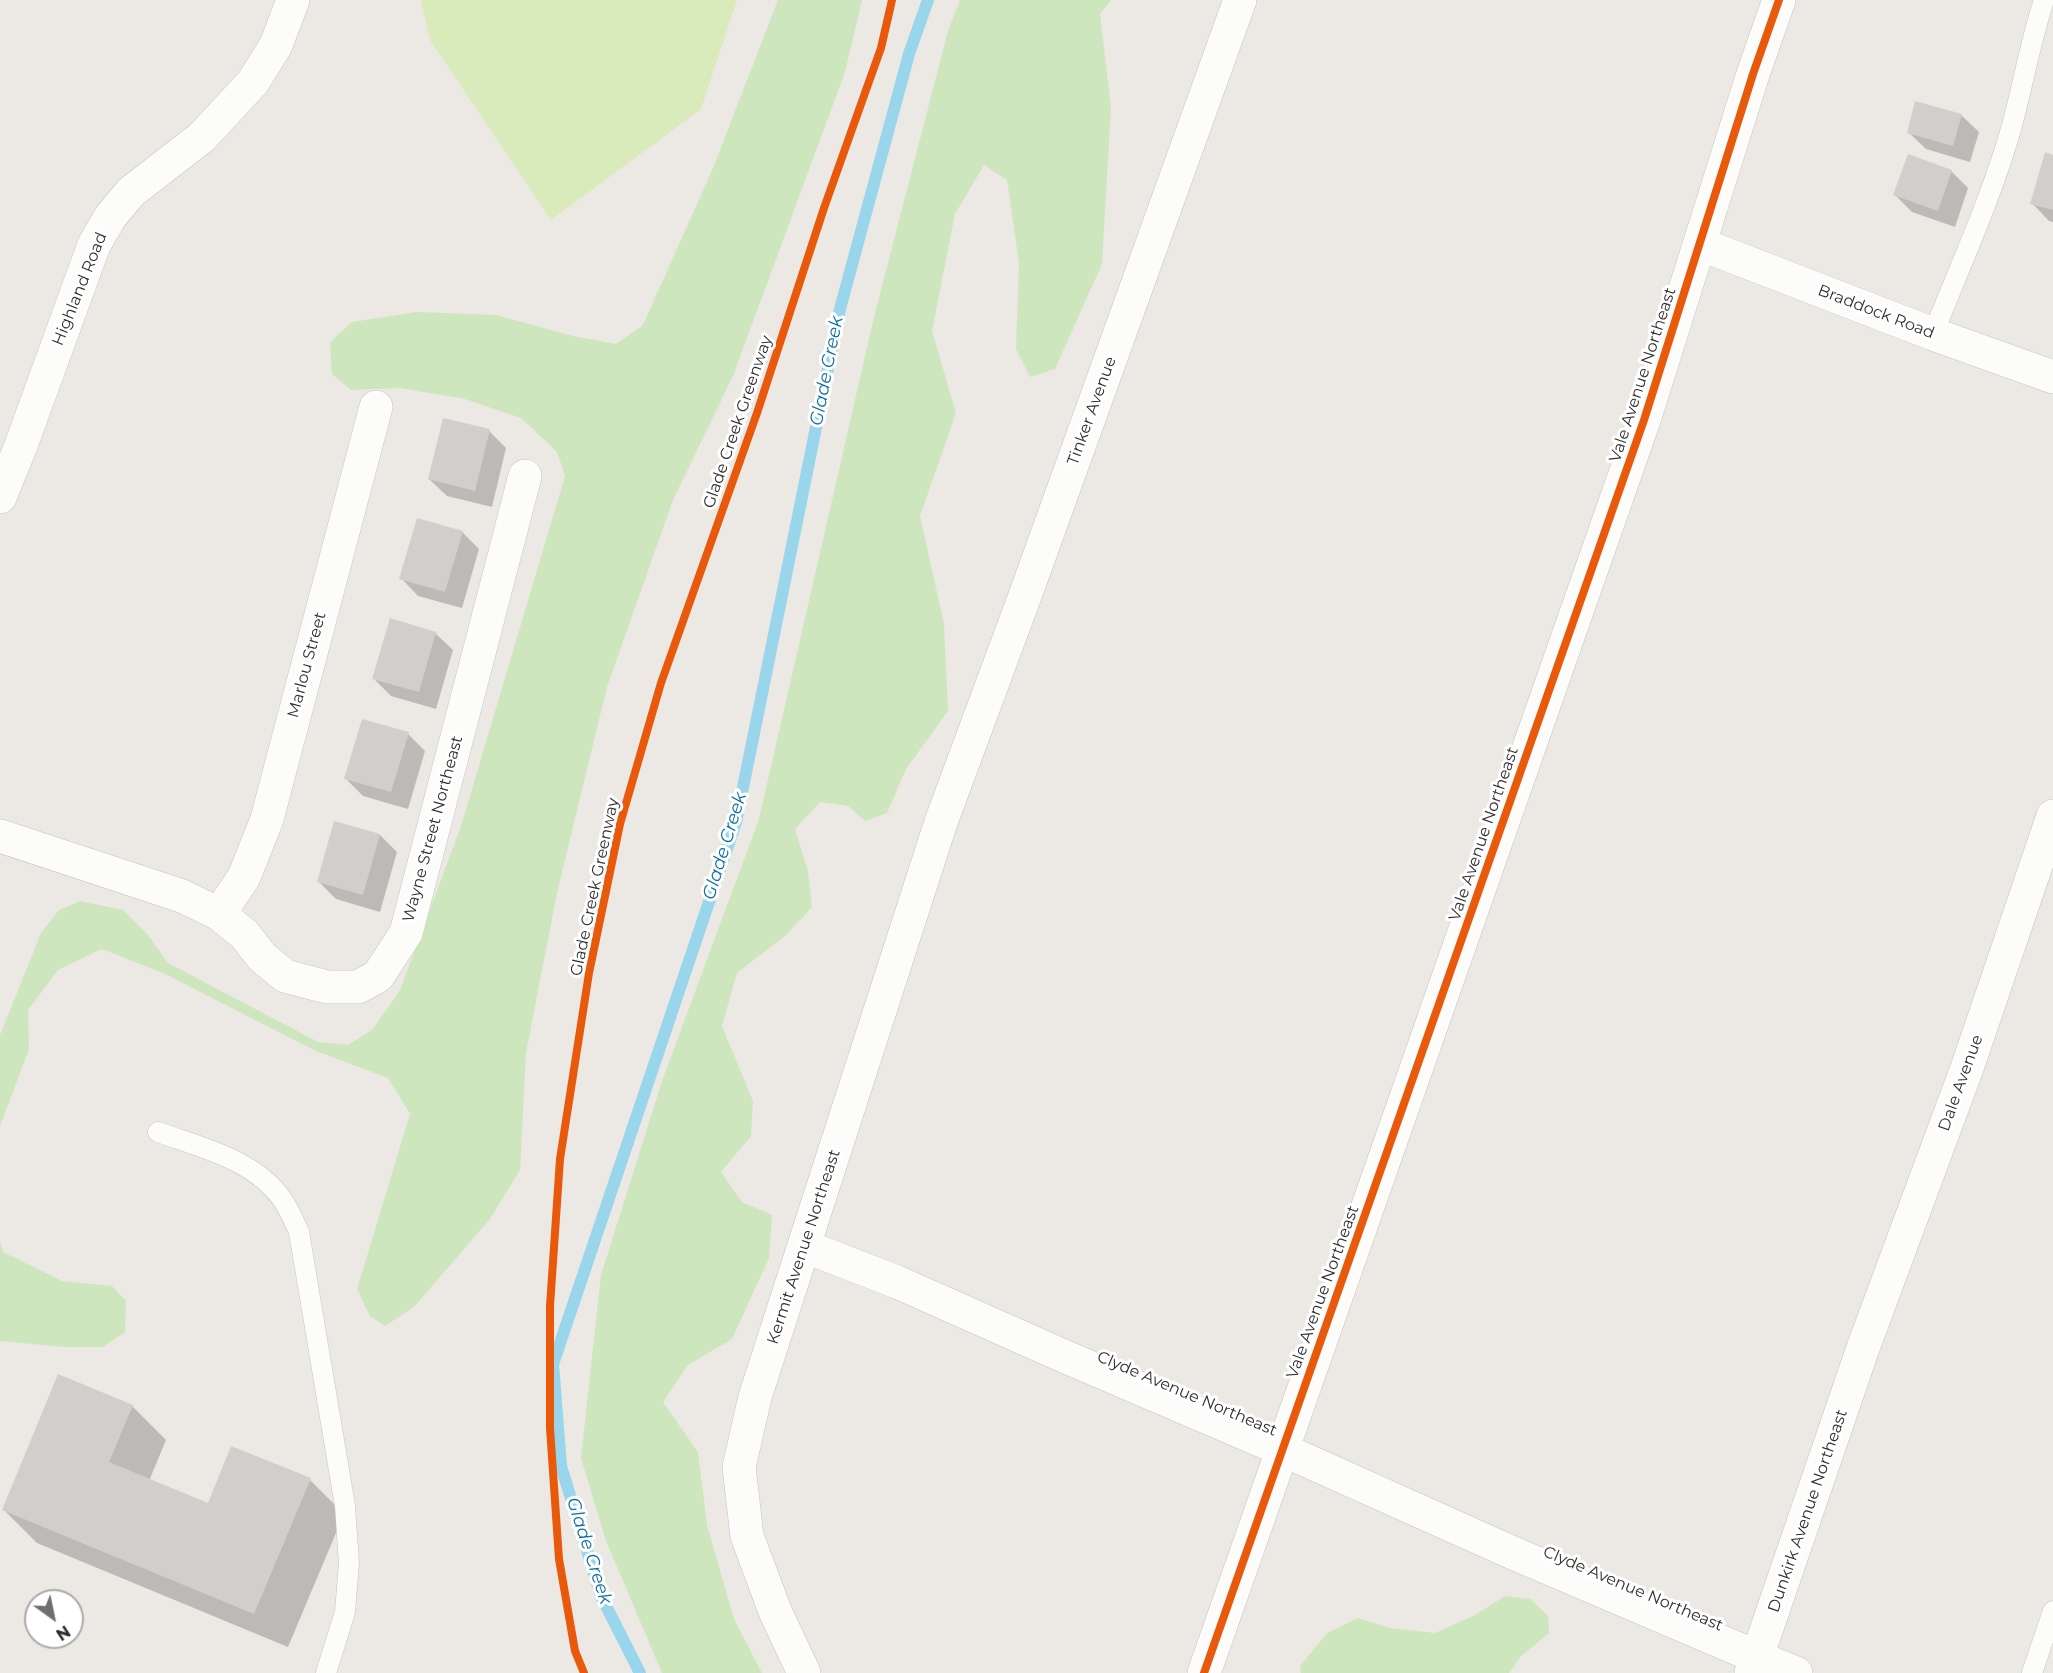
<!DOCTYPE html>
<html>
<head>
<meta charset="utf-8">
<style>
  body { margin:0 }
  #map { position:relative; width:2053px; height:1673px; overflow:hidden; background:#ece8e4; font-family:Montserrat,sans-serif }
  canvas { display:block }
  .north { position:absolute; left:24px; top:1589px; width:60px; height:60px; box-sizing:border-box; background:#fff; border:2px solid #ababab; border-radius:50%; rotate:147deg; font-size:16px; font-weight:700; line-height:24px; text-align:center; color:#2e2e2e }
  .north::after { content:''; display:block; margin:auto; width:21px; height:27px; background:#706f6e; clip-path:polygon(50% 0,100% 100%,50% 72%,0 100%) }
</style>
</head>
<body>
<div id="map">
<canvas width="2053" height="1673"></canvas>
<div class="north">N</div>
</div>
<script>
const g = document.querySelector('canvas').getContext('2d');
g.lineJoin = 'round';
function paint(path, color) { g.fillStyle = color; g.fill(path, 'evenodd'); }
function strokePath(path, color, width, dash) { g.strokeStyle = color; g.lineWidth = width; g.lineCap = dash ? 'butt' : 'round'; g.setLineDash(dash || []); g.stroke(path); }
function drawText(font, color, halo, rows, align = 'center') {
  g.font = font + ' Montserrat,sans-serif'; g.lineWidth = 6; g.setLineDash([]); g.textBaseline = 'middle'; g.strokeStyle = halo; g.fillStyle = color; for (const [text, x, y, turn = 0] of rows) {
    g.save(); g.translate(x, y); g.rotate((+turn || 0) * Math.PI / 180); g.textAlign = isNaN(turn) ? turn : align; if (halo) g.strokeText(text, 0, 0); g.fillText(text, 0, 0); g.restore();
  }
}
const green = new Path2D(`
  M778,0h84l-17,72 -112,304 -60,124 -66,187 -50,206 -31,160 -6,117 -30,49 -76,88 -29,19 -15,-10 -13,-27 53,-175 -22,-36 -72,-27 -151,-77 -63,-25 -44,21 -30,40 1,39 -29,77v-91l41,-102 18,-23 21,-9 43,9 25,25 20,28 150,79 30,3 25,-16 27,-39 61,-164 104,-350 -8,-24 -36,-34 -56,-19 -66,-11 -48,2 -19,-16 -2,-32 22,-20 64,-10 80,3 77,21 43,8 27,-19 70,-157z
  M960,0h151l-11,14 11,93 -9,157 -47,105 -25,8 -14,-28 3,-86 -12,-83 -23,-15 -29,49 -23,117 24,82 -36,103 24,108 4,87 -42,58 -19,44 -22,8 -17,-15 -28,-4 -25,27 13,42 4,36 -26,28 -49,38 -15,53 31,75 -2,35 -30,36 21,30 30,13 -3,43 -37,81 -44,26 -25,37 35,50 9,73 27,94 28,54h-100l-56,-132 -25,-83 20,-183 61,-194 97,-262 115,-502 74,-286z
  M0,1241l3,11 59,29 50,5 14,15 -1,31 -22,15h-38l-65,-6z
  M1505,1596l25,3 18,17 1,17 -28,23 -12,17h-208l-1,-7 27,-33 31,-15 32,10 45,5 40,-18z`);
const pitch = new Path2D(`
  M421,0h316l-36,109 -150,111 -121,-180z`);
const shadow = new Path2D(`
  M1961,115l18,17 -9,30 -44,-13 -18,-17z
  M2053,156v66l-4,-1 -17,-18z
  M1951,171l17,17 -13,39 -43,-15 -17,-17z
  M489,431l17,17 -14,59 -45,-11 -18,-17z
  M462,532l17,17 -17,59 -44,-12 -17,-18z
  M435,633l18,17 -17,59 -45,-13 -17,-17z
  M408,734l17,17 -17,58 -45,-13 -17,-17z
  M380,835l17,17 -17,60 -44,-13 -17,-17z
  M132,1406l34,34 -17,41 60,24 101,-25 34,34 -56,133 -251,-104 -34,-34z`);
const stream = new Path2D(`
  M640,1673l-39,-77 -40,-130 -8,-102 183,-542 104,-513 69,-255 19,-54`);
const building = new Path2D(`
  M1915,101l47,13 -9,32 -46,-13z
  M2045,152l8,3v55l-23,-6z
  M1908,154l44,16 -14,41 -45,-16z
  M443,418l47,11 -15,62 -47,-12z
  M417,518l46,13 -18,61 -46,-13z
  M390,618l46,14 -17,60 -47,-13z
  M362,719l47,13 -18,60 -47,-13z
  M334,821l46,13 -17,61 -46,-13z
  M58,1374l75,31 -24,57 99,41 23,-57 80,32 -57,136 -252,-104z`);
const lane = new Path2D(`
  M1933,334c27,-68 58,-135 78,-205 12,-43 19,-87 33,-129
  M158,1132c44,16 95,27 124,67 7,10 12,22 17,33l46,274 4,57 -4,49 -19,61
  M2032,1673l21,-62`);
const street = new Path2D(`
  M1700,244l233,90 120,43
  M0,497l20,-49 74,-203 16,-28 21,-25 71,-55 51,-55 23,-37 17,-45
  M0,836l182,60 37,18 25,20 18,23 23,19 42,11h31l20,-11 28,-43 119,-457
  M219,914l25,-37 23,-58 109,-412
  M804,1246l93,36 162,72 222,95 232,104 244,104 -6,16
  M804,1673l-29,-62 -28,-75 -8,-69 16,-70 186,-575 85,-229 214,-593
  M1204,1673l440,-1253 109,-346 26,-74`);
const secondary = new Path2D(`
  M1796,1673l-39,-16 106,-309 104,-280 86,-252`);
const cycleway = new Path2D(`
  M584,1673l-9,-22 -16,-92 -9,-131v-122l10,-147 29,-186 31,-149 41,-141 96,-270 67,-205 57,-160 11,-48
  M1204,1673l440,-1253 109,-346 26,-74`);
const streetNames = [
  ["Highland Road",80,289,-68],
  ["Braddock Road",1876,312,21],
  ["Vale Avenue Northeast",1643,375,-72],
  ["Tinker Avenue",1092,411,-70],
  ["Glade Creek Greenway",738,422,-71],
  ["Marlou Street",307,665,-75],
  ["Wayne Street Northeast",433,829,-75],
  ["Vale Avenue Northeast",1484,834,-71],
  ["Glade Creek Greenway",595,887,-78],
  ["Dale Avenue",1961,1083,-70],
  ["Kermit Avenue Northeast",804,1247,-72],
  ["Vale Avenue Northeast",1323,1292,-70],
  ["Clyde Avenue Northeast",1187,1394,23],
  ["Dunkirk Avenue Northeast",1808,1511,-71],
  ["Clyde Avenue Northeast",1633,1589,23]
];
const waterNames = [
  ["Glade Creek",827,371,-79],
  ["Glade Creek",725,846,-73],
  ["Glade Creek",589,1551,72]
];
paint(green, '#cee6be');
paint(pitch, '#d9eabb');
paint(shadow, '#0003');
strokePath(stream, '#99d6ec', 12);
paint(building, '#d1cecb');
strokePath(lane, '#c5c4c5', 21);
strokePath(street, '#c5c4c5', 34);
strokePath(secondary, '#c5c4c5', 34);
strokePath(lane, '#fcfcfb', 20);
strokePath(street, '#fcfcfb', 33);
strokePath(secondary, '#fcfcfb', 33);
strokePath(cycleway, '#e8590c', 8);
drawText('16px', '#2e2e2e', '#fff', streetNames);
drawText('italic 18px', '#0d6fa3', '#fff', waterNames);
</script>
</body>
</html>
